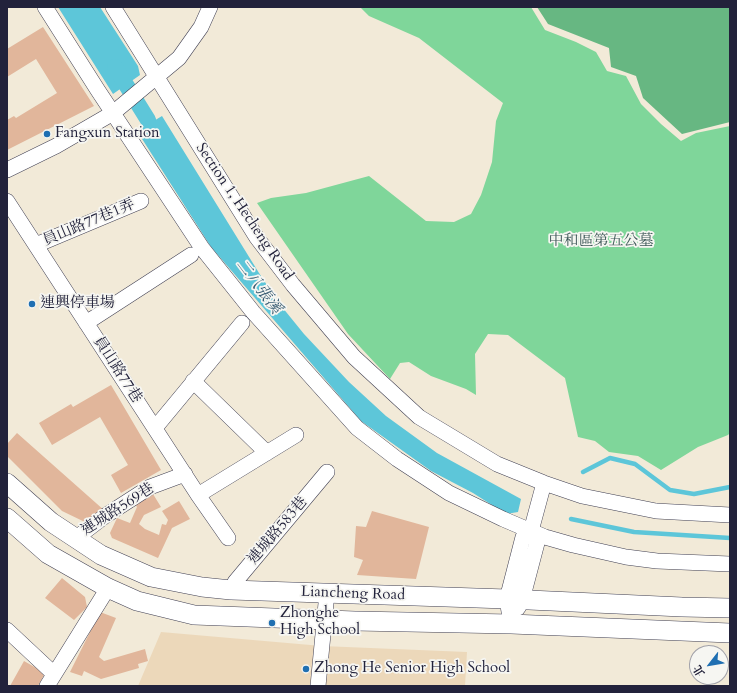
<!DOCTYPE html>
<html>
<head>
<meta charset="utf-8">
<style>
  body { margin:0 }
  #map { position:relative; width:737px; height:693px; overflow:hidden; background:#f2ead8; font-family:Cardo,"Noto Serif TC",serif }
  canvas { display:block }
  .frame { position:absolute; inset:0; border:8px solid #22223b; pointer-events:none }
  .north { position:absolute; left:689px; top:645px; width:40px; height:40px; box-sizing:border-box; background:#f6f6f2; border:1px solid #a1a1a9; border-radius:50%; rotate:239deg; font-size:11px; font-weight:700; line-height:16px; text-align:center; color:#22223b }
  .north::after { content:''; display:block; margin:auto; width:14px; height:18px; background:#1f6fb2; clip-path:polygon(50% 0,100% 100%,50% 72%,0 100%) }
</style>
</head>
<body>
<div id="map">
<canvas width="737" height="693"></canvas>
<div class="frame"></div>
<div class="north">北</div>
</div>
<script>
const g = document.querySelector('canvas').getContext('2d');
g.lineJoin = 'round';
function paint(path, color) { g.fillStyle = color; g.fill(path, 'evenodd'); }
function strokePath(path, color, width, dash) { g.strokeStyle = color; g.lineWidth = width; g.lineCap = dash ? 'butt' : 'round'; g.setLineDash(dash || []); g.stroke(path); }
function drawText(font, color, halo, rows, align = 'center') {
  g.font = font + ' Cardo,"Noto Serif TC",serif'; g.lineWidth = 3.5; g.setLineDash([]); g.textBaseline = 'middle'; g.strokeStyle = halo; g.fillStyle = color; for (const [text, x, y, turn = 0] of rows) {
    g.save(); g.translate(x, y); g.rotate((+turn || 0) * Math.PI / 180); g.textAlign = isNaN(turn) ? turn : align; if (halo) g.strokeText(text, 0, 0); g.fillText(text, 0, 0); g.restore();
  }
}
const built = new Path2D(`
  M161,632l161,14 145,6 -2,34h-327z`);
const green = new Path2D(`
  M360,7h171l14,23 31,12 20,10 11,19 19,5 15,28 20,20 20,17 15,-8 34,-7v307l-2,2 -30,12 -37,23 -23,-14 -29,-4 -14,-11 -17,-4 -13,-59 -57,-43 -20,-1 -13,20 1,41 -10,-6 -35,-13 -22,-14 -9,1 -10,16 -42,-45 -91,-131 14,-5 35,-5 63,-17 57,45 28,1 17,-8 10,-19 11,-33 4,-41 7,-18 -84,-65 -50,-22z`);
const forest = new Path2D(`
  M537,7h193v115l-48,12 -39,-36 -7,-22 -25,-9 -2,-19 -61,-24z`);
const water = new Path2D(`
  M58,7h42l38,59 2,9 -27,19z
  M162,116l97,157 19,29 26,32 45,48 37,34 51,37 84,46 -3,13 -12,2 -33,-21 -42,-22 -70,-50 -150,-174 -74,-116z`);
const stream = new Path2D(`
  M148,120l5,8
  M583,472l27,-14 25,6 35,26 24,4 36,-7
  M571,519l63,13 96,6`);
const canal = new Path2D(`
  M115,67l33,53`);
const building = new Path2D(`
  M43,27l51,79 -87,44v-30l7,-4 2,2 41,-25 -21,-34 -29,18v-28z
  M111,385l50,85 -40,23 -10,-18 17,-10 -28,-48 -48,28 -13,-22 32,-19 2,3z
  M17,433l88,78 -16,13 -27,-13 -55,-55v-12z
  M153,494l8,13 -17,8 -5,9 6,5 14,6 3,-11 4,1 2,-5 -6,-9 17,-10 11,18 -18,9 -14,30 -46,-20 -2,-5 7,-15 13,5 7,-16 -2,-3z
  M372,511l57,16 -13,52 -59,-4 6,-15 -9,-3 2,-31 10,1z
  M62,578l23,19 2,10 -13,13 -29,-22z
  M100,612l16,6 -17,39 5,4 41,-12 3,12 -10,3 1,4 -38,11 -17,-8 -2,5 -12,-4z
  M24,661l21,12 -7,13h-28z`);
const minor = new Path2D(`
  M45,7l52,82 105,159 51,64 104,116 40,31 52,34 54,26 42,18 28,8 53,12 31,4 73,3
  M113,7l144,231 36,47 61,72 65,60 78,47 47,19 38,13 74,15 74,4
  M7,170l49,-24 57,-33 66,-55 22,-31 9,-20
  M7,201l191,294 30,43
  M36,245l105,-44
  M86,323l105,-68
  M193,381l74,72
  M155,428l87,-105
  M198,495l98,-60
  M531,531l13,-48
  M75,539l30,-23 45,-29 35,-13
  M231,590l4,-8 92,-110
  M518,608l4,-8 15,-57 -6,-12
  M511,624l-4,-25 16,-62 8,-6
  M7,630l47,44
  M47,686l61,-98
  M318,686l9,-93`);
const major = new Path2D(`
  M7,483l44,39 50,33 50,22 51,10 29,3 276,9 175,8 48,1
  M7,518l41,36 60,34 29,13 57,14 161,6 156,3 219,9`);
const markers = [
  [47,134,4,"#1f6fb2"],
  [32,304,4,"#1f6fb2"],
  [272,623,4,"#1f6fb2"],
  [306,669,4,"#1f6fb2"]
];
const poiNames = [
  ["Fangxun Station",55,134],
  ["連興停車場",40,304],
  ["Zhonghe",280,614],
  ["High School",280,631],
  ["Zhong He Senior High School",314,669]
];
const streetNames = [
  ["Section 1, Hecheng Road",244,212,56],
  ["員山路77巷1弄",89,223,-23],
  ["員山路77巷",117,370,57],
  ["連城路569巷",118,510,-33],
  ["連城路583巷",278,531,-50],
  ["Liancheng Road",353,594,2]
];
const parkNames = [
  ["中和區第五公墓",601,242]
];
const waterNames = [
  ["二八張溪",258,287,53]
];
paint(built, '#ecd8ba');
paint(green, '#7fd69a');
paint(forest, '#67b782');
paint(water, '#5dc6d9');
strokePath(stream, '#5dc6d9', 4.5);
strokePath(canal, '#5dc6d9', 16);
paint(building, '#e1b69b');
strokePath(minor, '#414053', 16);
strokePath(major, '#414053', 20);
strokePath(minor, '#fff', 15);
strokePath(major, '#fff', 19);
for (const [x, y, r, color] of markers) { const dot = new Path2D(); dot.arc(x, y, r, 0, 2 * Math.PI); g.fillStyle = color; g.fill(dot); strokePath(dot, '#f6f6f2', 1.5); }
drawText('15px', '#22223b', '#f6f6f2', poiNames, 'left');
drawText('15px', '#22223b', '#f6f6f2', streetNames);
drawText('15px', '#3e5858', '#f6f6f2', parkNames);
drawText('italic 16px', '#375b72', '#f6f6f2', waterNames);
</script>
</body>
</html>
